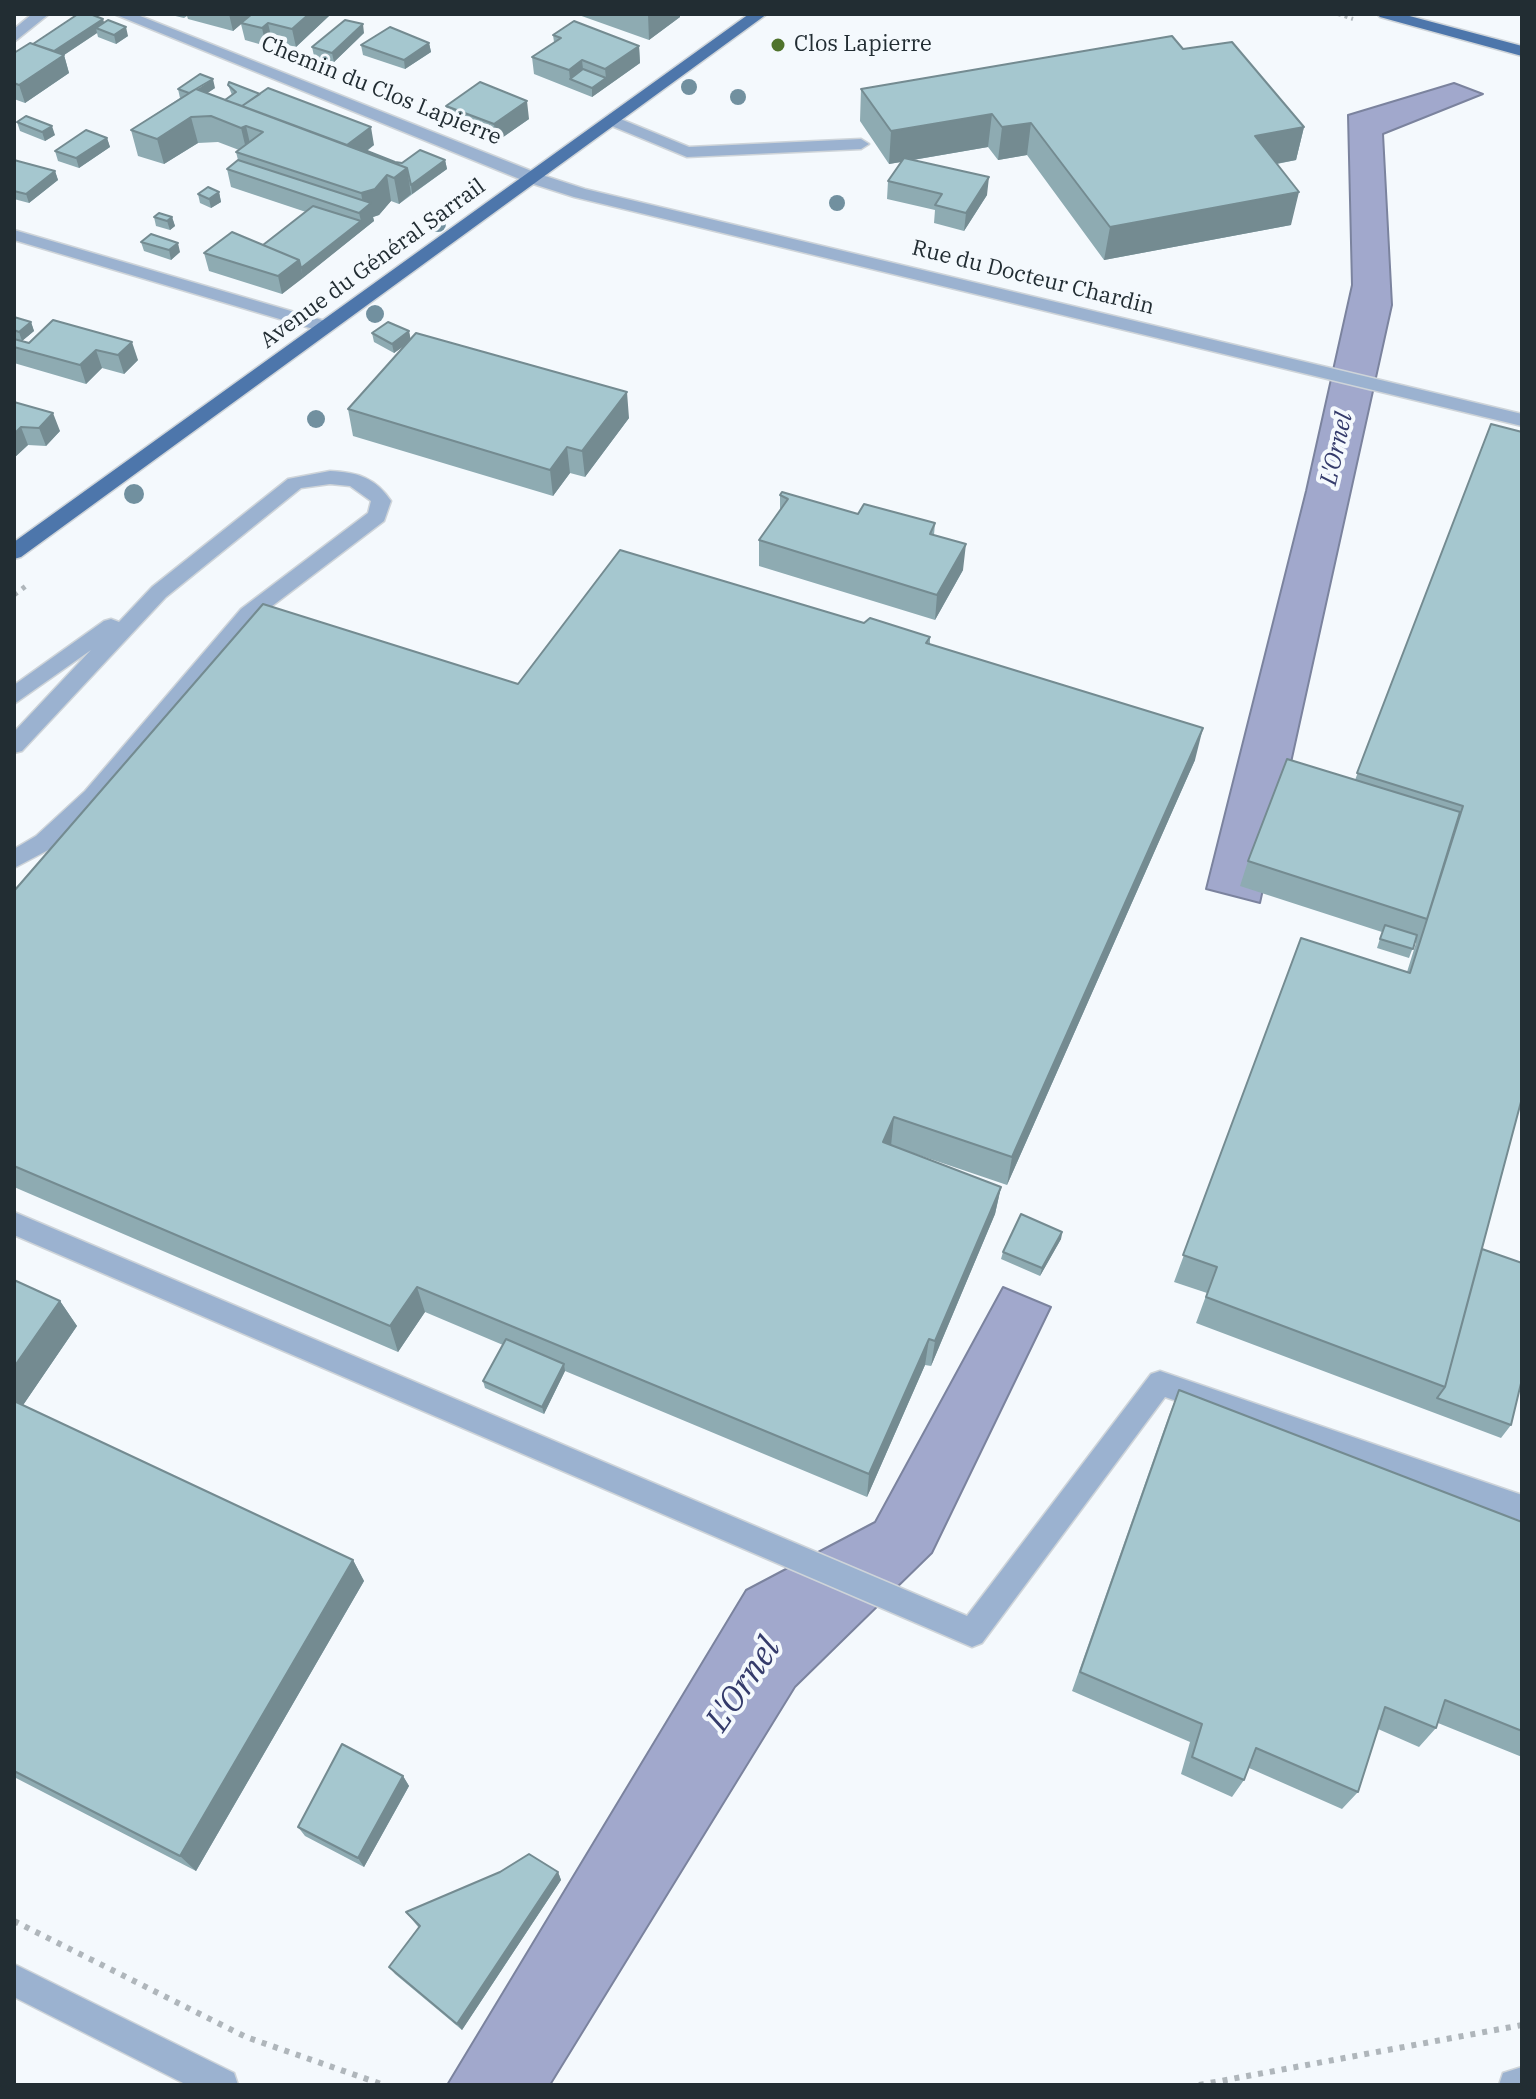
<!DOCTYPE html>
<html>
<head>
<meta charset="utf-8">
<style>
  body { margin:0 }
  #map { position:relative; width:1536px; height:2099px; overflow:hidden; background:#f4f9fd; font-family:"IBM Plex Serif",serif }
  canvas { display:block }
  .frame { position:absolute; inset:0; border:16px solid #222d33; pointer-events:none }
</style>
</head>
<body>
<div id="map">
<canvas width="1536" height="2099"></canvas>
<div class="frame"></div>
</div>
<script>
const g = document.querySelector('canvas').getContext('2d');
g.lineJoin = 'round';
function paint(path, color) { g.fillStyle = color; g.fill(path, 'evenodd'); }
function strokePath(path, color, width, dash) { g.strokeStyle = color; g.lineWidth = width; g.lineCap = dash ? 'butt' : 'round'; g.setLineDash(dash || []); g.stroke(path); }
function drawText(font, color, halo, rows, align = 'center') {
  g.font = font + ' "IBM Plex Serif",serif'; g.lineWidth = 8; g.setLineDash([]); g.textBaseline = 'middle'; g.strokeStyle = halo; g.fillStyle = color; for (const [text, x, y, turn = 0] of rows) {
    g.save(); g.translate(x, y); g.rotate((+turn || 0) * Math.PI / 180); g.textAlign = isNaN(turn) ? turn : align; if (halo) g.strokeText(text, 0, 0); g.fillText(text, 0, 0); g.restore();
  }
}
const water = new Path2D(`
  M1454,83l29,11 -100,40 9,171 -132,598 -54,-14 100,-398 46,-206 -4,-170z
  M1003,1287l48,20 -119,246 -137,134 -245,398h-103l299,-495 129,-68z`);
const pathFar2 = new Path2D(`
  M1338,14l15,5`);
const pathFar1 = new Path2D(`
  M14,595l12,-9`);
const path = new Path2D(`
  M14,1921l232,116 138,48
  M1199,2085l323,-60`);
const minor = new Path2D(`
  M32,14h17l-35,28v-13z
  M114,14h21l404,160 46,15 937,225v12l-948,-229 -47,-15z
  M613,116l76,31 172,-8 8,5 -8,5 -174,8 -80,-33 -2,-3z
  M14,230l318,93 3,4 -9,5 -6,-1 -306,-91z
  M330,471c27,1 46,7 61,30l-7,20 -129,98 -154,184 -49,45 -38,20v-19l22,-13 49,-45 156,-182 127,-96 3,-12 -21,-15 -20,-2 -29,4 -135,109 -144,154 -8,2v-21l77,-82 -77,54v-19l90,-64 7,-2 8,3 33,-35 136,-108z
  M14,1212l953,404 184,-242 9,-3 362,124v26l-357,-124 -183,246 -10,4 -958,-412z
  M14,1964l220,109 4,12h-51l-173,-88z
  M1522,2067v18h-23l4,-12z`);
const major = new Path2D(`
  M749,14h18l-746,543 -7,2v-17z
  M1377,14h25l120,32v10l-142,-39z`);
const trees = [
  [689,87,8],
  [738,97,8],
  [837,203,8],
  [438,224,8],
  [375,314,9],
  [316,419,9],
  [134,494,10]
];
const wall = new Path2D(`
  M167,14h162v2l-33,31 -24,-6 -6,5 -21,-6 -4,-16 -8,7 -45,-12 -1,-3 -3,2z
  M576,14h104v3l-31,23z
  M104,23l24,13 -12,8 -18,-7 -1,-4 -33,22 5,18 -44,30 -11,-4v-46z
  M364,33l-30,29 -20,-6 -2,-9z
  M553,35l86,11 1,17 -48,34 -58,-23 -2,-17 22,-15z
  M429,43l2,9 -26,17 -42,-14 -2,-10z
  M1183,49l121,78 -8,33 -19,4 14,61 -187,35 -77,-105 -29,5 -10,-13 -75,13 74,35 -23,36 -30,-8 1,-13 -48,-11 1,-18 13,-19 -12,2 -29,-43 1,-32z
  M228,85l146,60 -7,6 28,11 7,1 43,-3 2,9 -48,35 -8,-3 -12,14 -6,2 1,4 -92,73 -73,-23 -5,-18 59,-8 43,-33 -75,-25 -4,-18 11,-9 -2,-8 3,-2 -21,-8 -20,1 -34,21 -26,-8 -7,-26 49,-32 -2,-9 37,-1 -8,5 18,7 7,-5z
  M446,106l83,13 -33,23 -47,-19z
  M17,122l38,13 -10,6 -25,-10z
  M107,138l3,9 -31,21 -21,-7 -3,-10z
  M14,160l41,11 3,9 -29,23 -15,-4z
  M219,192l2,10 -10,6 -11,-5 -2,-9z
  M154,217h18l3,9 -5,4 -14,-4z
  M141,242l39,10 -9,8 -27,-9z
  M14,317l17,5 3,9 -12,10 -8,-2z
  M53,320l85,40 -14,14 -22,-6 -16,16 -72,-21v-24l15,4z
  M409,331l1,9 219,78 -44,59 -15,-4 -17,23 -200,-60 -5,-27 60,-66 -14,10 -20,-11 -2,-9z
  M14,402l46,29 -14,15 -18,-1 -14,13z
  M1491,424l-9,825 29,176 -10,13 -305,-115 11,-30 -33,-11 127,-344 106,34 9,-29 -1,-1 -6,16 -32,-10 5,-16 -142,-46 8,-25 107,-81z
  M780,495l78,19 77,9 -1,12 29,35 -28,50 -176,-54v-26l21,-29z
  M864,623l66,14v7l265,116 -188,425 -109,-37 103,39 -6,27 -64,152 -6,-1 -58,132 -302,-126 -21,43 -59,-26 -2,-7 20,-36 -78,-33 -27,40 -384,-165v-296l504,-207z
  M1062,1232l-1,7 -21,37 -39,-17 2,-7z
  M14,1280l46,21 17,25 -54,79 330,155 11,21 -168,290 -182,-94z
  M1179,1390l343,132v235l-84,-34 -2,5 -17,19 -41,-18 -20,63 -16,17 -93,-41 -5,12 -12,17 -51,-23 9,-32 -118,-51 97,-276z
  M403,1776l6,10 -45,81 -59,-31 -7,-9z
  M558,1872l3,8 -99,150 -67,-56 -6,-7 30,-39 -13,-16z`);
const shadedWall = new Path2D(`
  M229,14h24l-20,17z
  M309,14h20v2l-33,31 -4,-18z
  M648,14h32v3l-31,23z
  M103,19l3,9h-10l1,5 -33,22 5,18 -44,30 -6,-18 35,-34z
  M268,23l4,18 -6,5 -4,-18z
  M363,24l1,9 -30,29 -2,-9z
  M126,27l2,9 -12,8 -2,-9z
  M429,43l2,9 -26,17 -1,-9z
  M639,46l1,17 -48,34v-9l14,-10 -1,-9z
  M582,60l2,18 -14,1 -1,-9z
  M213,79l2,9 -22,15 -3,-9z
  M527,101l2,18 -33,23 -2,-18z
  M992,114l-4,33 -99,17 2,-33z
  M191,117l7,26 -34,21 -7,-25z
  M1031,123l-4,32 -29,5 4,-33z
  M52,126l3,9 -10,6 -3,-9z
  M246,126l6,26 -5,1 -6,-25z
  M371,127l3,18 -23,17 -10,-12z
  M1304,127l-8,33 -48,9 7,-33z
  M107,138l3,9 -31,21 -3,-10z
  M445,160l2,9 -35,25 -1,-9z
  M407,168l4,26 -12,10 -5,-26z
  M55,171l3,9 -29,23 -3,-9z
  M387,175l4,26 -12,14 -6,2 1,4 -71,57 -2,-10 60,-47 -2,-8 5,-4 -3,-16z
  M989,177l-2,18 -23,36 2,-18z
  M219,192l2,10 -10,6 -2,-9z
  M1299,192l-8,33 -187,35 6,-33z
  M172,217l3,9 -5,4 -3,-9z
  M178,243l2,9 -9,8 -2,-10z
  M299,260l4,18 -21,16 -4,-18z
  M31,322l3,9 -12,10 -3,-9z
  M409,331l2,10 -17,12 -2,-9z
  M132,342l6,18 -14,14 -6,-19z
  M96,350l6,18 -16,16 -6,-19z
  M627,392l2,26 -44,59 -3,-26z
  M53,413l7,18 -14,15 -7,-18z
  M21,427l7,18 -14,13v-24z
  M567,447l3,26 -17,23 -3,-26z
  M966,544l-3,26 -28,50 2,-25z
  M1203,728l-8,32 -188,425 5,-28z
  M894,1117l-3,29 -8,-4z
  M1001,1187l-6,27 -64,152 4,-25z
  M1062,1232l-1,7 -21,37 2,-8z
  M417,1287l8,25 -27,40 -8,-26z
  M60,1301l17,25 -62,91 -1,-50z
  M929,1339l-4,26 -58,132 2,-23z
  M564,1364l1,7 -21,43 -2,-7z
  M353,1560l11,21 -168,290 -16,-15z
  M403,1776l6,10 -45,81 -6,-9z
  M558,1872l3,8 -99,150 -5,-6z`);
const building = new Path2D(`
  M78,14h12l13,5 -49,32 -21,-7z
  M252,14h57l-17,15 -24,-6 -6,5 -21,-5z
  M108,20l18,7 -12,8 -18,-7z
  M345,20l18,4 -31,29 -20,-6z
  M574,21l65,25 -34,23 -23,-9 -13,10 -37,-13 29,-19 -8,-3z
  M390,27l39,16 -25,17 -43,-15z
  M1172,36l11,13 49,-7 72,85 -49,9 44,56 -189,35 -79,-104 -29,4 -10,-13 -101,17 -30,-42z
  M30,43l34,12 -45,30 -5,-2v-30z
  M583,69l23,9 -14,10 -22,-9z
  M200,74l13,5 -24,14 -11,-4z
  M229,82l31,12 -18,12 -17,-6 11,-8 -8,-7z
  M480,82l47,19 -33,23 -48,-18z
  M268,88l103,39 -24,18 -105,-39z
  M196,89l211,79 -13,10 -7,-3 -12,14 -14,4 -125,-41 27,-20 -17,-6 -5,2 -30,-12 -20,1 -34,22 -26,-9z
  M26,116l26,10 -10,6 -25,-10z
  M86,130l21,8 -31,20 -21,-7z
  M357,147l38,15 7,1 18,-13 25,10 -34,25 -4,-17 -52,-20z
  M904,158l85,19 -23,36 -31,-8 7,-11 -54,-13z
  M14,160l41,11 -29,23 -12,-3z
  M238,160l133,43 -12,10 -132,-44z
  M208,187l11,5 -10,7 -11,-5z
  M313,206l48,15 -60,47 -2,-8 -36,-15z
  M159,213l13,4 -5,4 -13,-4z
  M232,232l67,28 -21,16 -74,-23z
  M151,234l27,9 -9,7 -28,-8z
  M14,317l17,5 -12,10 -5,-2z
  M53,320l79,22 -14,13 -22,-5 -16,15 -66,-18v-8l15,4z
  M388,322l21,9 -17,13 -20,-11z
  M416,333l211,59 -45,59 -15,-4 -17,23 -202,-61z
  M14,402l39,11 -14,15 -18,-1 -7,7z
  M1491,424l31,8v666l-77,289 -239,-90 11,-30 -34,-12 118,-317 109,35 53,-167 -106,-33z
  M782,492l76,22 6,-10 71,19 -5,11 36,10 -29,51 -178,-55 29,-41 -8,-4z
  M620,550l244,73 6,-5 60,19 -4,6 277,85 -191,429 -118,-40 -11,25 118,45 -66,154 -6,-2 -60,135 -452,-187 -27,39 -376,-160v-275l249,-287 255,80z
  M1287,759l173,53 -33,107 -179,-58z
  M1385,925l32,10 -4,14 -33,-10z
  M1021,1214l41,18 -20,36 -39,-16z
  M1482,1249l40,14v116l-11,46 -74,-27 8,-11z
  M14,1280l46,21 -46,66z
  M506,1339l58,25 -22,43 -59,-26z
  M1179,1390l343,132v209l-77,-31 -9,28 -51,-21 -27,85 -102,-44 -12,32 -52,-23 10,-33 -122,-52z
  M14,1401l339,159 -173,296 -166,-85z
  M342,1744l61,32 -45,82 -60,-31z
  M529,1854l29,18 -101,152 -68,-57 31,-41 -14,-14 94,-40z`);
const markers = [
  [778,45,8,"#4f732c"]
];
const farPoinames = [
  ["Clos Lapierre",794,45]
];
const farStreetnames = [
  ["Chemin du Clos Lapierre",381,91,22],
  ["Avenue du Général Sarrail",373,264,-36],
  ["Rue du Docteur Chardin",1033,278,14]
];
const farWaternames = [
  ["L'Ornel",1337,449,-77]
];
const nearWaternames = [
  ["L'Ornel",744,1685,-56]
];
paint(water, '#a1a8cc');
strokePath(water, '#7b839e', 2);
strokePath(minor, '#ced4d9', 3);
strokePath(major, '#ced4d9', 3);
strokePath(pathFar2, '#afb6bb', 4, [3, 4]);
strokePath(pathFar1, '#afb6bb', 5, [4, 6]);
strokePath(path, '#afb6bb', 6, [5, 7]);
paint(minor, '#9bb2d0');
paint(major, '#4d76ab');
g.fillStyle = '#71909f';
for (const [x, y, r] of trees) { g.beginPath(); g.arc(x, y, r, 0, 2 * Math.PI); g.fill(); }
paint(wall, '#8eabb2');
paint(shadedWall, '#748b91');
paint(building, '#a5c7cf');
strokePath(building, '#748b91', 2);
for (const [x, y, r, color] of markers) { const dot = new Path2D(); dot.arc(x, y, r, 0, 2 * Math.PI); g.fillStyle = color; g.fill(dot); strokePath(dot, '#f4f9fd', 3); }
drawText('22px', '#222d33', '#f4f9fd', farPoinames, 'left');
drawText('22px', '#222d33', '#f4f9fd', farStreetnames);
drawText('italic 24px', '#343b6b', '#f4f9fd', farWaternames);
drawText('italic 34px', '#343b6b', '#f4f9fd', nearWaternames);
</script>
</body>
</html>
